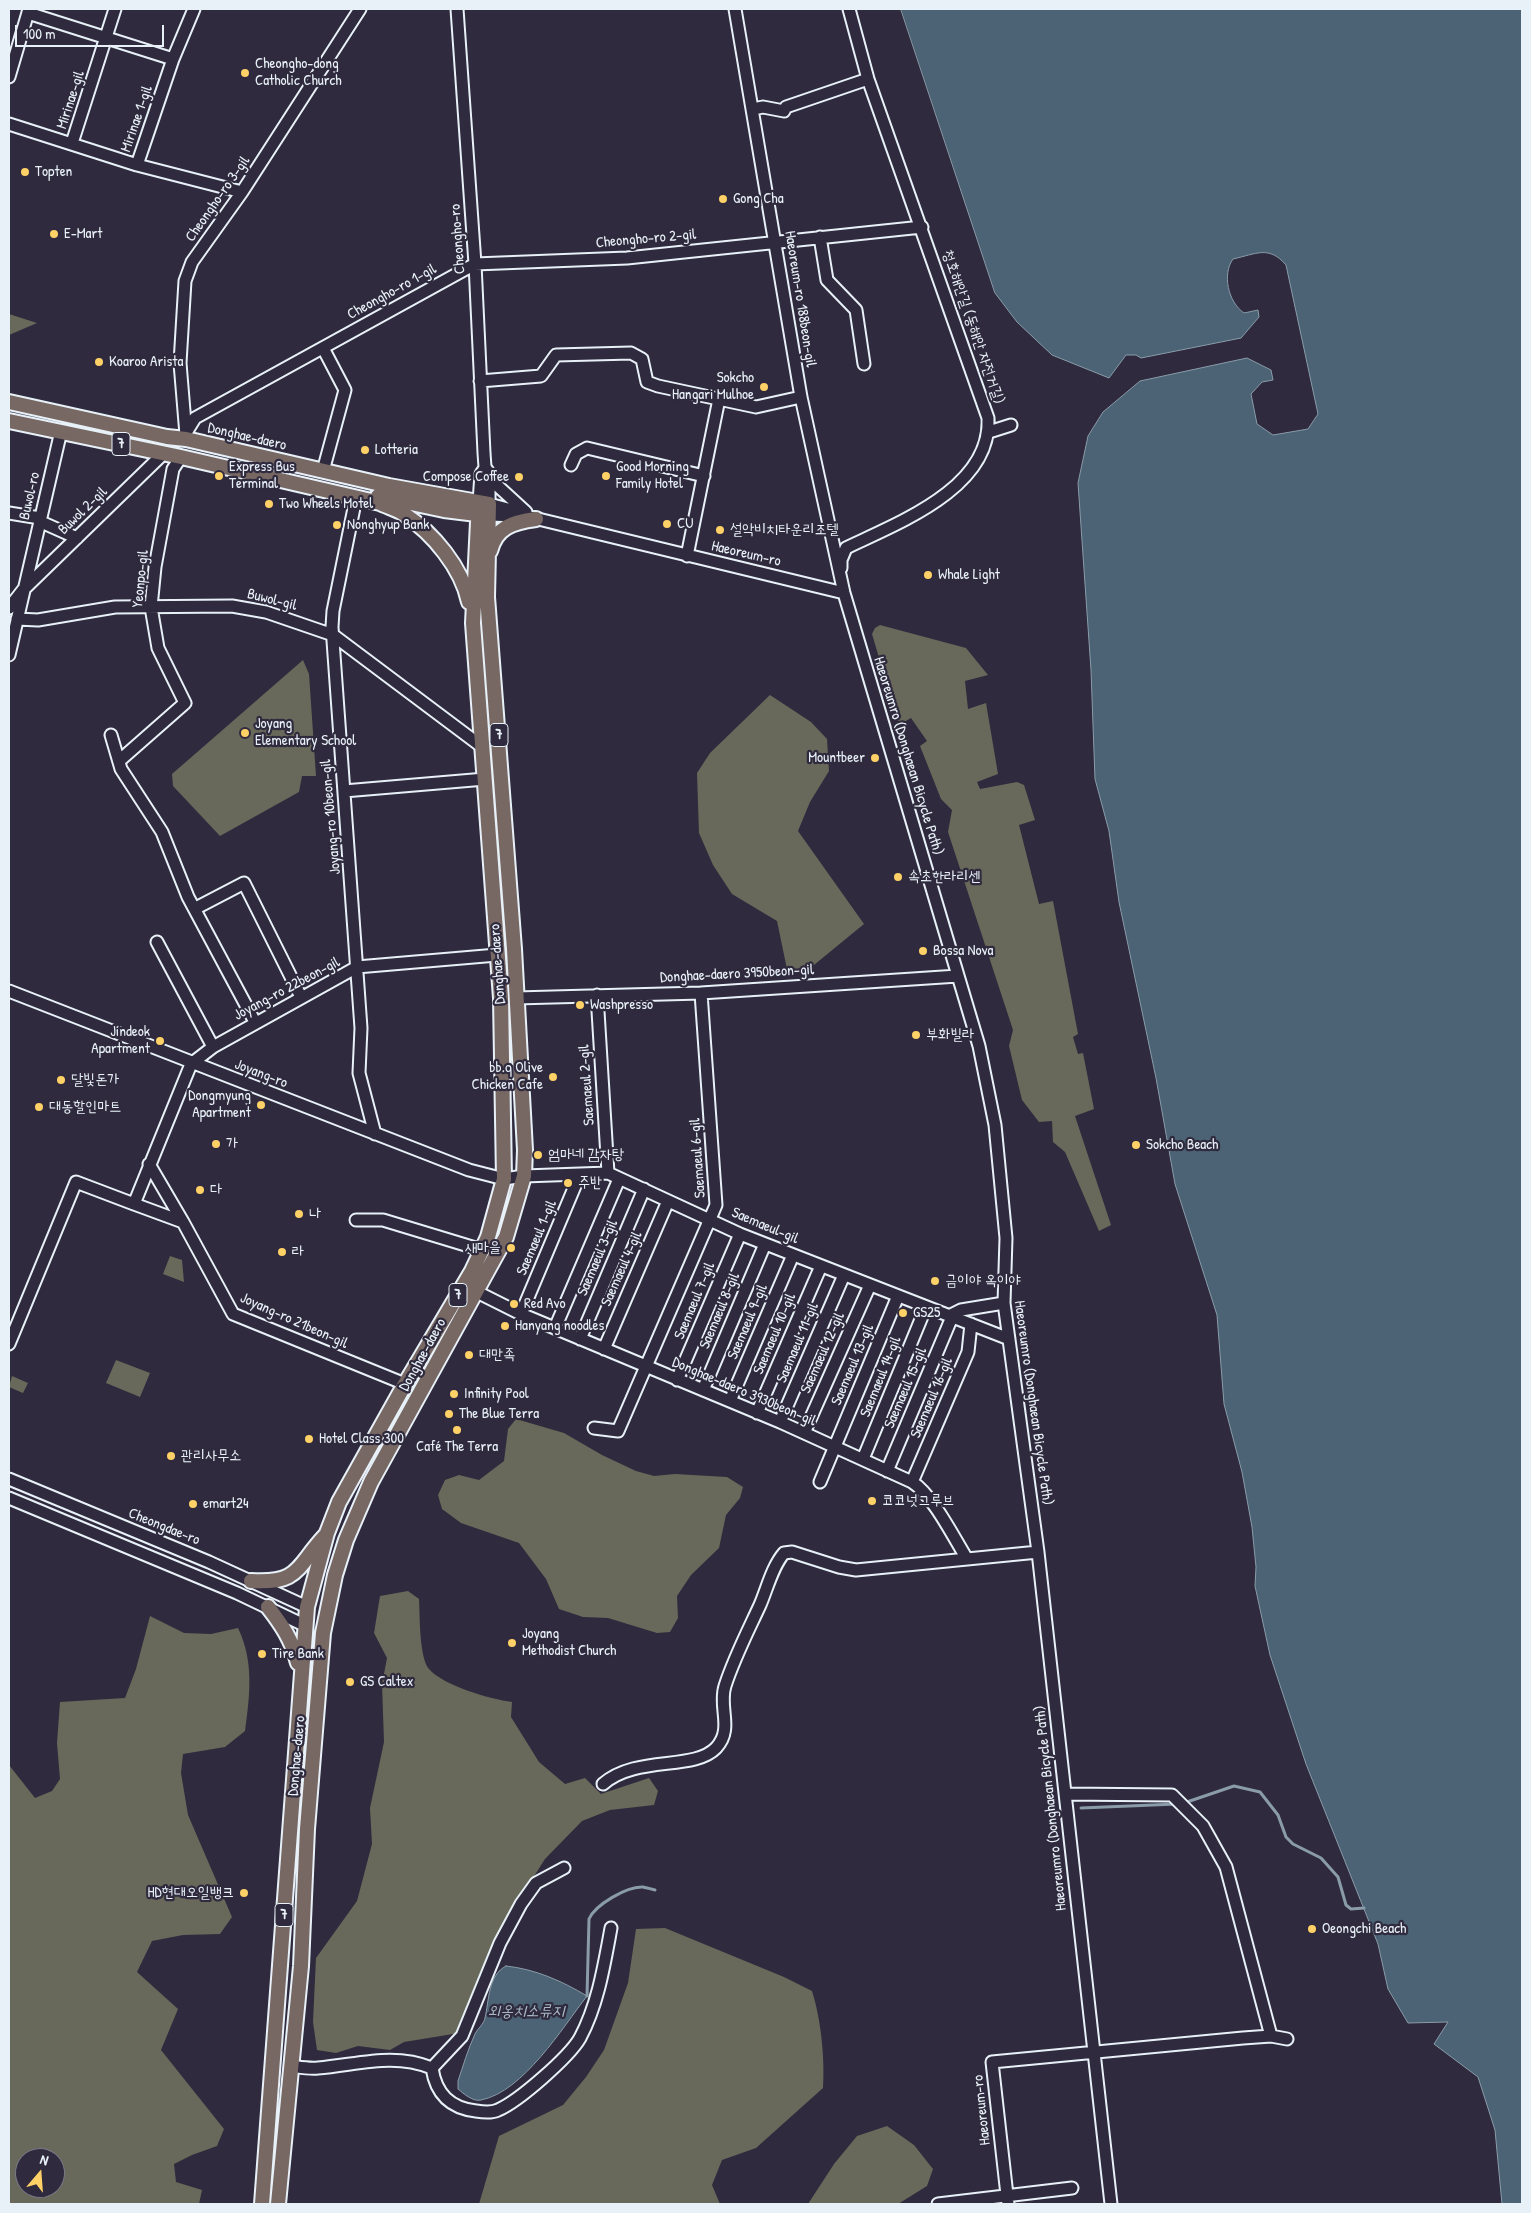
<!DOCTYPE html>
<html>
<head>
<meta charset="utf-8">
<style>
  body { margin:0 }
  #map { position:relative; width:1531px; height:2213px; overflow:hidden; background:#2f2a3d; font-family:"Patrick Hand",sans-serif }
  canvas { display:block }
  .frame { position:absolute; inset:0; border:10px solid #e8f1f8; pointer-events:none }
  .north { position:absolute; left:15px; top:2148px; width:50px; height:50px; box-sizing:border-box; background:#2f2a3d; border:1px solid #797a88; border-radius:50%; rotate:18deg; font-size:14px; font-weight:700; line-height:20px; text-align:center; color:#e8f1f8 }
  .north::after { content:''; display:block; margin:auto; width:18px; height:22px; background:#ffd166; clip-path:polygon(50% 0,100% 100%,50% 72%,0 100%) }
  .scale { position:absolute; left:15px; top:25px; width:149px; height:22px; box-sizing:border-box; border:2px solid #e8f1f8; border-top:0; padding-left:6px; font-size:15px; line-height:18px; white-space:nowrap; color:#e8f1f8; -webkit-text-stroke:4px #2f2a3d; paint-order:stroke }
</style>
</head>
<body>
<div id="map">
<canvas width="1531" height="2213"></canvas>
<div class="frame"></div>
<div class="north">N</div>
<div class="scale">100 m</div>
</div>
<script>
const g = document.querySelector('canvas').getContext('2d');
g.lineJoin = 'round';
function paint(path, color) { g.fillStyle = color; g.fill(path, 'evenodd'); }
function strokePath(path, color, width, dash) { g.strokeStyle = color; g.lineWidth = width; g.lineCap = dash ? 'butt' : 'round'; g.setLineDash(dash || []); g.stroke(path); }
function drawText(font, color, halo, rows, align = 'center') {
  g.font = font + ' "Patrick Hand","Poor Story",sans-serif'; g.lineWidth = 4.5; g.setLineDash([]); g.textBaseline = 'middle'; g.strokeStyle = halo; g.fillStyle = color; for (const [text, x, y, turn = 0] of rows) {
    g.save(); g.translate(x, y); g.rotate((+turn || 0) * Math.PI / 180); g.textAlign = isNaN(turn) ? turn : align; if (halo) g.strokeText(text, 0, 0); g.fillText(text, 0, 0); g.restore();
  }
}
const green = new Path2D(`
  M9,314l28,9 -28,12z
  M880,625l86,23 22,27 -23,6 3,28 18,-6 12,71 -21,8 3,7 37,-7 7,3 11,35 -16,5 20,79 14,-3 25,133 -5,3 5,17 5,-1 11,56 -19,7 36,109 -12,6 -34,-79 -12,-10 -1,-21 -13,1 -17,-22 -13,-54 4,-16 -65,-198 4,-22 -11,-11 -21,-53 7,-5 -16,-23 -12,7 -27,-91 3,-6z
  M303,660l6,14 7,102h-14l-3,16 -79,44 -47,-50 -1,-12z
  M770,695l41,27 16,17 2,32 -19,31 -12,29 66,93 -61,50h-15l-11,-53 -45,-27 -19,-29 -14,-32 -2,-60 13,-20z
  M170,1256l12,4 2,22 -21,-8z
  M116,1360l34,13 -10,24 -34,-14z
  M12,1376l16,7 -5,10 -14,-6z
  M516,1419l48,14 38,22 34,16 18,5 21,-2 52,3 16,10 -3,11 -14,17 -7,33 -28,27 -14,21 1,22 -8,14 -13,1 -49,-15 -25,-1 -24,-8 -13,-30 -27,-36 -58,-20 -19,-14 -4,-14 7,-15 14,-5 20,5 25,-19 4,-32z
  M408,1591l11,8c1,16 0,58 10,70 15,17 61,30 83,33l-1,15 28,45 26,22 20,-6 16,16 48,-16 9,13 -4,14 -44,5 -28,11 -37,38 -33,52 -53,122 -55,9 -14,8 -32,-4 -22,7 -19,-3 -4,-28 3,-64 41,-57 15,-57 -2,-36 14,-66 -2,-58 5,-26 -13,-25 6,-37z
  M150,1616l34,17 27,1 27,-6c16,33 12,67 7,103l-20,16 -42,7 -2,19 7,42 44,102 -12,17 -37,1 -31,6 -15,31 41,37 -17,41 63,79 -7,17 -25,9 -18,9 2,18 26,8 -3,14h-190v-439l26,33 17,-7 8,-12 -3,-36 3,-41 65,-4 11,-29zM25,2158h30v30h-30z
  M665,1928l119,49 28,14c9,28 13,68 11,97l-67,60 -34,12 -10,25 8,19h-241l20,-68 64,-31 23,-28 18,-27 24,-67 8,-54z
  M887,2126l27,19 19,24 -6,17 -29,18h-90l26,-40 23,-28z`);
const water = new Path2D(`
  M901,9h621v2195h-20l-7,-74 -17,-53 -44,-33 14,-22 -40,1 -20,-34 -10,-45 -72,-180 -36,-109 -15,-69 1,-19 -4,-40 -10,-55 -18,-68 -7,-89 -42,-131 -19,-106 -37,-176 -10,-71 -14,-52 -4,-109 -13,-187 10,-47 15,-24 37,-31 107,-23 24,12 2,10 -11,2 -11,12 6,30 16,11 35,-6 10,-15 -32,-149c-17,-20 -30,-11 -53,-6 -11,15 -5,43 11,54l14,-3 1,7 -18,21 -100,20 -5,-3h-10l-17,23 -57,-23 -35,-33 -22,-29z
  M506,1966c29,3 56,15 81,30 -24,31 -64,96 -106,104 -8,2 -17,-6 -23,-11v-8c5,-15 10,-32 17,-47 3,-6 9,-10 10,-16 4,-17 3,-43 21,-52z`);
const stream = new Path2D(`
  M1184,1803l50,-17 26,6 18,23 8,22 7,7 28,14 17,19 8,28 5,4 13,-1
  M1081,1808l96,-4
  M587,1996l2,-77c6,-14 38,-33 54,-32 4,1 9,2 12,3`);
const minor = new Path2D(`
  M457,9l18,255 9,189 1,14 4,6v31l26,7 15,6 314,76
  M735,9l66,388 43,196 135,453 16,79 11,113 -2,65 34,249 73,652
  M28,13l145,46
  M9,77l20,-68
  M753,109l10,-2 21,4 2,-4 82,-28
  M9,124l128,41 105,27
  M72,143l43,-134
  M137,165l36,-106 21,-50
  M820,237l7,43 29,30 8,54
  M480,381l61,-5 15,-21 75,-2 11,6 5,23 11,4 98,21 45,-10
  M187,431l8,-13 280,-154 152,-6 295,-31
  M989,432l22,-7
  M186,435l-6,-72 5,-82 7,-19 50,-70 118,-183
  M571,465l5,-11 11,-6 117,28
  M323,471l22,-81 -22,-42
  M489,478l37,34
  M356,498l-23,113 -1,16 29,401 -2,45 16,61
  M479,502l2,-28 4,-6
  M9,513l31,5
  M488,515l32,1
  M39,521l38,17
  M687,556l32,-157
  M841,568v-8l5,-12c52,-25 146,-60 142,-130l-120,-339 -19,-70
  M9,608l14,-18 141,-137
  M17,619l21,1 77,-13 117,-1 34,6 67,23 148,111
  M9,655l52,-224
  M111,735l10,34 41,63 26,65 67,125
  M119,761l66,-58 -27,-55 -7,-41 4,-40 18,-98 8,-12
  M344,791l141,-12
  M196,908l48,-25 57,114
  M157,942l56,105
  M9,991l460,179 35,9 20,-3 84,-3 132,61 269,105
  M597,995l11,178
  M516,998l185,-5 257,-17
  M149,1164l34,58
  M356,1220h27l99,30
  M477,1292l44,22 259,108 132,60c20,12 42,56 55,77
  M521,1314l59,-140
  M949,1316l12,-6 43,-7
  M555,1328l64,-149
  M580,1339l64,-150
  M9,1344l67,-162 58,22
  M604,1349l64,-148
  M677,1380l63,-146
  M405,1384l-172,-70 -50,-92 -49,-18 57,-140 22,-17 144,-80 140,-12
  M703,1390l62,-146
  M730,1401l63,-146
  M757,1413l64,-147
  M780,1422l64,-147
  M594,1428l24,3 98,-226 -15,-212
  M804,1433l66,-148
  M863,1459l63,-152
  M887,1471l65,-154
  M9,1479l200,83 98,45
  M820,1482l78,-186
  M912,1482l56,-130 3,-28
  M9,1498l228,95 67,32
  M603,1784c33,-29 91,-13 113,-36 18,-19 2,-41 9,-62 9,-28 23,-55 35,-81 7,-16 12,-38 24,-52l8,-1 47,15 17,3 182,-18
  M1065,1794l107,1 31,31 23,41 45,169
  M291,2066c8,1 18,3 27,2 39,-3 75,-16 114,0 4,26 18,40 44,43 6,1 16,2 22,-1 21,-9 71,-53 82,-72 18,-34 24,-72 31,-110
  M432,2068l30,-32 38,-93 21,-39 15,-21 28,-15
  M938,2204l134,-16
  M1008,2204l-16,-142 251,-24 28,-2 16,3`);
const major = new Path2D(`
  M9,402l158,35 19,2 203,47 100,18 -2,93 27,352 11,201 -1,26 -18,61 -135,245 -25,58 -11,35 -12,58 -16,196 -6,137 -23,238
  M9,421l172,36 199,46c8,4 17,6 24,11 29,19 58,54 65,88
  M378,496l66,14 41,5
  M490,551c6,-24 23,-29 46,-32
  M251,1581c49,3 45,-14 74,-45
  M268,1607c14,18 24,33 30,56
  M262,2204l45,-597 20,-74 12,-31 66,-118 67,-113 16,-34 16,-58 -3,-181 -28,-375 6,-121`);
const markers = [
  [245,73,5,"#ffd166"],
  [25,172,5,"#ffd166"],
  [723,199,5,"#ffd166"],
  [54,234,5,"#ffd166"],
  [99,362,5,"#ffd166"],
  [764,387,5,"#ffd166"],
  [365,450,5,"#ffd166"],
  [219,476,5,"#ffd166"],
  [606,476,5,"#ffd166"],
  [519,477,5,"#ffd166"],
  [269,504,5,"#ffd166"],
  [667,524,5,"#ffd166"],
  [337,525,5,"#ffd166"],
  [720,530,5,"#ffd166"],
  [928,575,5,"#ffd166"],
  [245,733,5,"#ffd166"],
  [875,758,5,"#ffd166"],
  [898,877,5,"#ffd166"],
  [923,951,5,"#ffd166"],
  [580,1005,5,"#ffd166"],
  [916,1035,5,"#ffd166"],
  [160,1041,5,"#ffd166"],
  [553,1077,5,"#ffd166"],
  [61,1080,5,"#ffd166"],
  [261,1105,5,"#ffd166"],
  [39,1107,5,"#ffd166"],
  [216,1144,5,"#ffd166"],
  [1136,1145,5,"#ffd166"],
  [538,1155,5,"#ffd166"],
  [568,1183,5,"#ffd166"],
  [200,1190,5,"#ffd166"],
  [299,1214,5,"#ffd166"],
  [511,1248,5,"#ffd166"],
  [282,1252,5,"#ffd166"],
  [935,1281,5,"#ffd166"],
  [514,1304,5,"#ffd166"],
  [903,1313,5,"#ffd166"],
  [505,1326,5,"#ffd166"],
  [469,1355,5,"#ffd166"],
  [454,1394,5,"#ffd166"],
  [449,1414,5,"#ffd166"],
  [457,1430,5,"#ffd166"],
  [309,1439,5,"#ffd166"],
  [171,1456,5,"#ffd166"],
  [872,1501,5,"#ffd166"],
  [193,1504,5,"#ffd166"],
  [512,1643,5,"#ffd166"],
  [262,1654,5,"#ffd166"],
  [350,1682,5,"#ffd166"],
  [244,1893,5,"#ffd166"],
  [1312,1929,5,"#ffd166"]
];
const shields = [
  [121,444,18],
  [499,735,18],
  [458,1295,18],
  [284,1915,18]
];
const shieldNames = [
  ["7",121,444],
  ["7",499,735],
  ["7",458,1295],
  ["7",284,1915]
];
const poiNames = [
  ["Cheongho-dong",255,64],
  ["Catholic Church",255,81],
  ["Topten",35,172],
  ["Gong Cha",733,199],
  ["E-Mart",64,234],
  ["Koaroo Arista",109,362],
  ["Sokcho",754,378,"right"],
  ["Hangari Mulhoe",754,395,"right"],
  ["Lotteria",375,450],
  ["Express Bus",229,467],
  ["Terminal",229,484],
  ["Good Morning",616,467],
  ["Family Hotel",616,484],
  ["Compose Coffee",509,477,"right"],
  ["Two Wheels Motel",279,504],
  ["CU",677,524],
  ["Nonghyup Bank",347,525],
  ["설악비치타운리조텔",730,530],
  ["Whale Light",938,575],
  ["Joyang",255,724],
  ["Elementary School",255,741],
  ["Mountbeer",865,758,"right"],
  ["속초한라리센",908,877],
  ["Bossa Nova",933,951],
  ["Washpresso",590,1005],
  ["Jindeok",150,1032,"right"],
  ["Apartment",150,1049,"right"],
  ["부화빌라",926,1035],
  ["bb.q Olive",543,1068,"right"],
  ["Chicken Cafe",543,1085,"right"],
  ["달빛돈가",71,1080],
  ["Dongmyung",251,1096,"right"],
  ["Apartment",251,1113,"right"],
  ["대동할인마트",49,1107],
  ["가",226,1144],
  ["Sokcho Beach",1146,1145],
  ["엄마네 감자탕",548,1155],
  ["주반",578,1183],
  ["다",210,1190],
  ["나",309,1214],
  ["새마을",501,1248,"right"],
  ["라",292,1252],
  ["금이야 옥이야",945,1281],
  ["Red Avo",524,1304],
  ["GS25",913,1313],
  ["Hanyang noodles",515,1326],
  ["대만족",479,1355],
  ["Infinity Pool",464,1394],
  ["The Blue Terra",459,1414],
  ["Hotel Class 300",319,1439],
  ["Café The Terra",457,1447,"center"],
  ["관리사무소",181,1456],
  ["코코넛그루브",882,1501],
  ["emart24",203,1504],
  ["Joyang",522,1634],
  ["Methodist Church",522,1651],
  ["Tire Bank",272,1654],
  ["GS Caltex",360,1682],
  ["HD현대오일뱅크",234,1893,"right"],
  ["Oeongchi Beach",1322,1929]
];
const streetNames = [
  ["Mirinae-gil",71,100,-72],
  ["Mirinae 1-gil",137,119,-71],
  ["Cheongho-ro 3-gil",218,199,-55],
  ["Cheongho-ro",458,239,-94],
  ["Cheongho-ro 2-gil",646,239,-5],
  ["Cheongho-ro 1-gil",392,292,-29],
  ["Haeoreum-ro 188beon-gil",800,299,81],
  ["청호해안길 (동해안 자전거길)",973,327,71],
  ["Donghae-daero",247,437,13],
  ["Buwol-ro",30,496,-77],
  ["Buwol 2-gil",83,511,-44],
  ["Haeoreum-ro",746,554,13],
  ["Yeonpo-gil",141,579,-84],
  ["Buwol-gil",272,600,14],
  ["Haeoreumro (Donghaean Bicycle Path)",908,756,73],
  ["Joyang-ro 10beon-gil",331,817,-95],
  ["Donghae-daero",498,964,-94],
  ["Donghae-daero 3950beon-gil",737,974,-3],
  ["Joyang-ro 22beon-gil",287,989,-28],
  ["Joyang-ro",261,1074,21],
  ["Saemaeul 2-gil",587,1085,-94],
  ["Saemaeul 6-gil",698,1158,-94],
  ["Saemaeul-gil",765,1226,23],
  ["Saemaeul 1-gil",537,1238,-67],
  ["Saemaeul 3-gil",598,1258,-67],
  ["Saemaeul 4-gil",622,1269,-66],
  ["Saemaeul 7-gil",695,1301,-67],
  ["Saemaeul 8-gil",720,1311,-67],
  ["Joyang-ro 21beon-gil",294,1321,24],
  ["Saemaeul 9-gil",748,1322,-67],
  ["Saemaeul 10-gil",775,1334,-67],
  ["Saemaeul 11-gil",798,1343,-67],
  ["Saemaeul 12-gil",823,1353,-66],
  ["Donghae-daero",423,1355,-61],
  ["Saemaeul 13-gil",853,1365,-67],
  ["Saemaeul 14-gil",881,1377,-68],
  ["Saemaeul 15-gil",906,1388,-67],
  ["Donghae-daero 3930beon-gil",744,1392,23],
  ["Saemaeul 16-gil",932,1398,-67],
  ["Haeoreumro (Donghaean Bicycle Path)",1033,1403,82],
  ["Cheongdae-ro",164,1527,22],
  ["Donghae-daero",297,1756,-85],
  ["Haeoreumro (Donghaean Bicycle Path)",1051,1808,-96],
  ["Haeoreum-ro",982,2110,-96]
];
const waterNames = [
  ["외옹치소류지",526,2012]
];
paint(green, '#68695a');
paint(water, '#4b6375');
strokePath(water, '#8a9ca9', 1);
strokePath(stream, '#8a9ca9', 3);
strokePath(minor, '#e8f1f8', 15);
strokePath(major, '#e8f1f8', 18);
strokePath(minor, '#2f2a3d', 11);
strokePath(major, '#776864', 14);
for (const [x, y, r, color] of markers) { const dot = new Path2D(); dot.arc(x, y, r, 0, 2 * Math.PI); g.fillStyle = color; g.fill(dot); strokePath(dot, '#2f2a3d', 2); }
for (const [x, y, w] of shields) { const box = new Path2D(); box.roundRect(x - w / 2, y - 11.5, w, 23, 4); g.fillStyle = '#2f2a3d'; g.fill(box); strokePath(box, '#e8f1f8', 1); }
drawText('bold 14px', '#e8f1f8', null, shieldNames);
drawText('15px', '#e8f1f8', '#2f2a3d', poiNames, 'left');
drawText('15px', '#e8f1f8', '#2f2a3d', streetNames);
drawText('italic 16px', '#a9b8c4', '#2f2a3d', waterNames);
</script>
</body>
</html>
